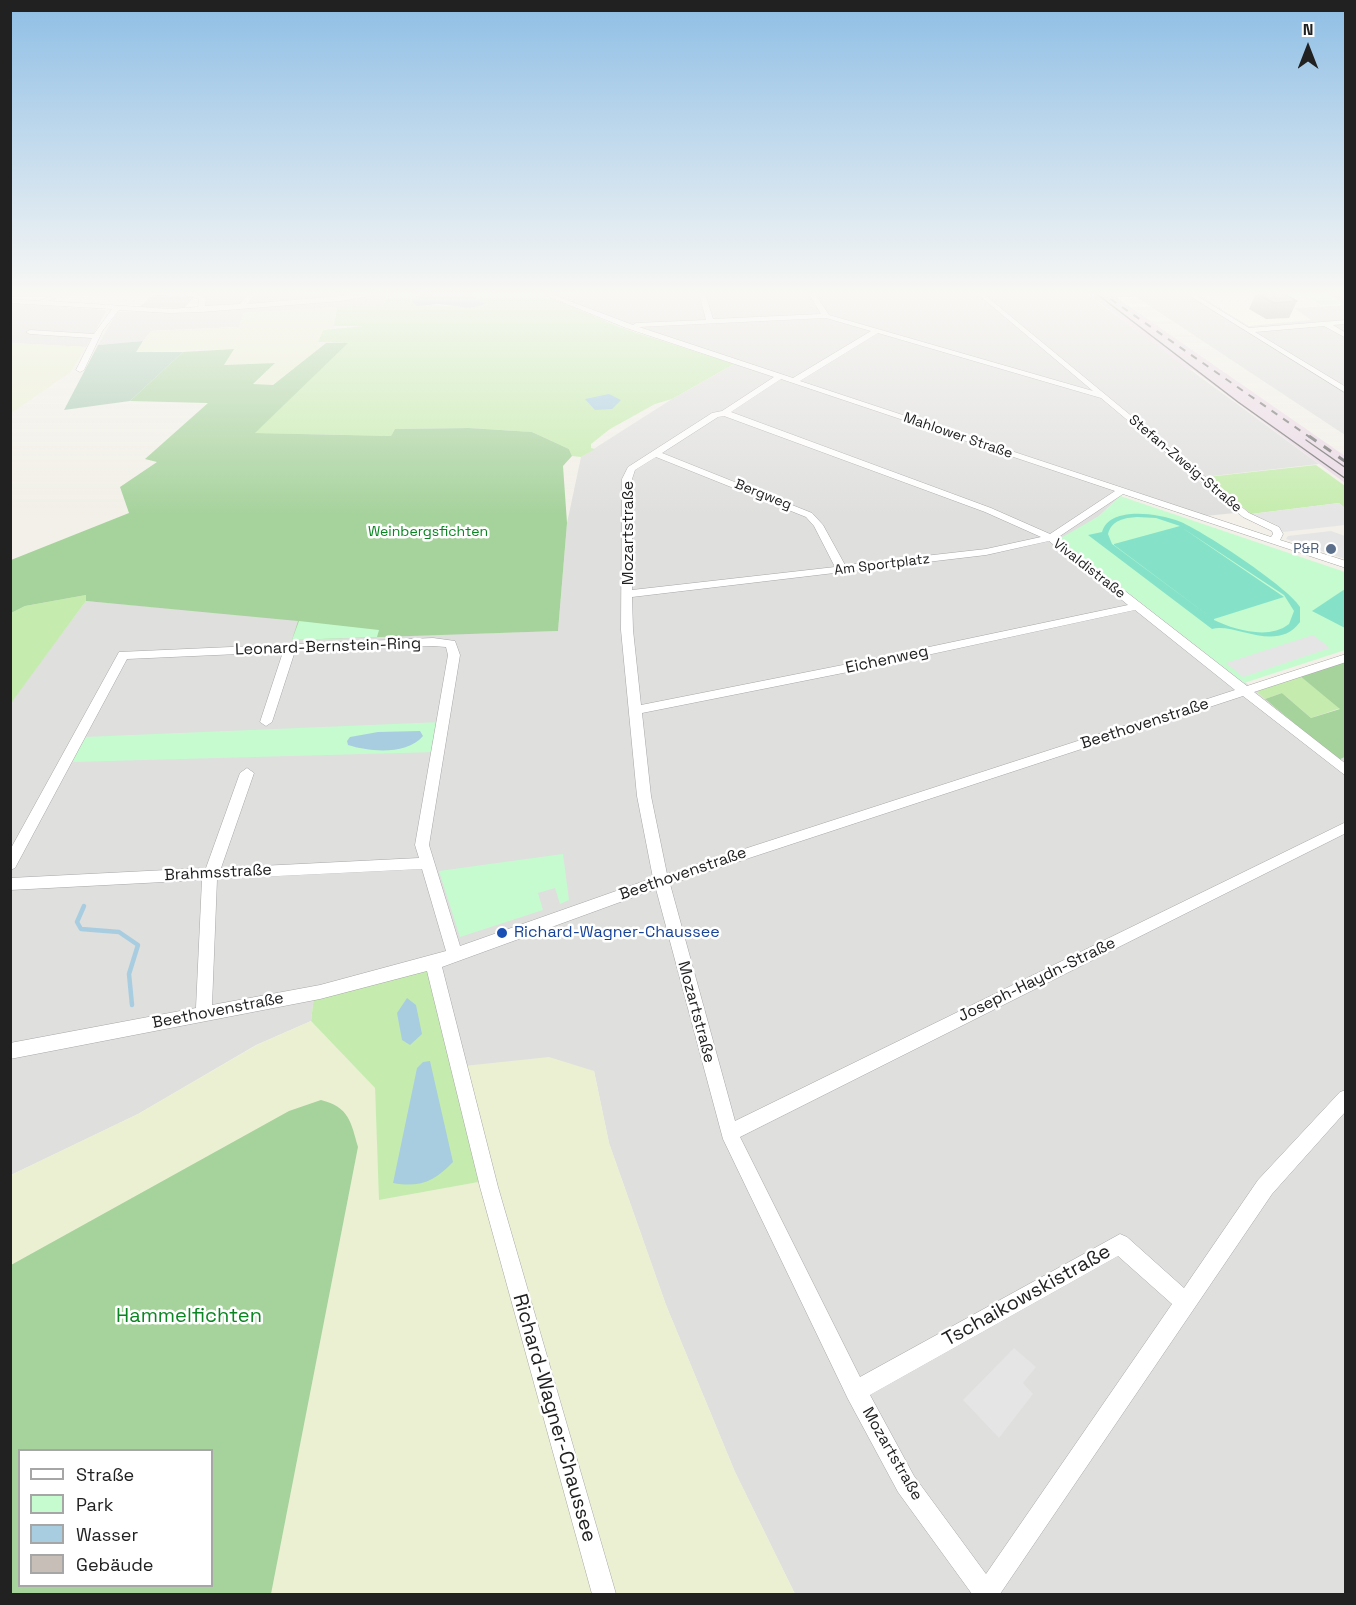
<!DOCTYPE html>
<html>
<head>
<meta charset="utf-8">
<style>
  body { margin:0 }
  #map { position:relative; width:1356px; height:1605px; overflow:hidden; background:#f2f0e8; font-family:"Space Grotesk",sans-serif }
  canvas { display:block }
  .frame { position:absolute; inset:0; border:12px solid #212121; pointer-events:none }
  .legend { position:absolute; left:18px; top:1449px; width:195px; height:138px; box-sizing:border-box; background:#fff; border:2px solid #a6a6a6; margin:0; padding:8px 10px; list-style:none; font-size:18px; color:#212121 }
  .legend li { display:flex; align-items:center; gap:12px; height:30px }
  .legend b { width:30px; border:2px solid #a6a6a6 }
  .north { position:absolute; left:1278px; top:18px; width:60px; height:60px; -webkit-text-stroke:4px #fff; paint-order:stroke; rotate:0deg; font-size:16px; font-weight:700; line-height:24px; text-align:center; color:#212121 }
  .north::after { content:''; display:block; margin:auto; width:21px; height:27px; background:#212121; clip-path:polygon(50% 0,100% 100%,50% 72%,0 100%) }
</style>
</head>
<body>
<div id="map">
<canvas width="1356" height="1605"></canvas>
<div class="frame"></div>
<ul class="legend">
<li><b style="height:8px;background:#fff"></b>Straße</li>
<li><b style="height:16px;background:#c6fbd0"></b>Park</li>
<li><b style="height:16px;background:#a8cde0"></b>Wasser</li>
<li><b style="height:16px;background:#c7bfb7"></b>Gebäude</li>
</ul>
<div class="north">N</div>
</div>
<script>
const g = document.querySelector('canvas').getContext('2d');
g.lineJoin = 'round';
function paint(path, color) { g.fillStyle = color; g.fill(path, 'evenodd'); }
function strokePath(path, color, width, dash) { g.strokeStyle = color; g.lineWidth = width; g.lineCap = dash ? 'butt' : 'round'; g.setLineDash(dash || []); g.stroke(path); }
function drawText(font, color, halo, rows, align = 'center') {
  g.font = font + ' "Space Grotesk",sans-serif'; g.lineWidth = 5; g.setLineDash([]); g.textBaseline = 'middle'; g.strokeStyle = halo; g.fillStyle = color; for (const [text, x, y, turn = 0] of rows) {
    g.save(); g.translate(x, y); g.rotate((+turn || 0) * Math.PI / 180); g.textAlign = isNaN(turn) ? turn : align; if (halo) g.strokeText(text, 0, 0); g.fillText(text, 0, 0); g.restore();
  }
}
const residential = new Path2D(`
  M235,291h177l-26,4 -2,10 -140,8 -5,14 -88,4 -8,10 -45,4 19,-33 86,-1 3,-13 -3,-2 3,-3 24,1z
  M535,291h548l236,173 -124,14 40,35 -30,3 -78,-26 -28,26 -38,25 193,148 84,71 7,-3v837h-550l-60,-122 -69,-167 -57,-162 -15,-72 -130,-5 -33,-97 -117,27 -3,25 -55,24 -118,69 -127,61 -1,-472 76,-102 375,33 97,-3 9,-108 14,-66 91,-58 64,-36 -114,-38z
  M1127,291h65l57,35 55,-11 -11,-7 49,-3 -17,-14h20v144z
  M10,303l97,7 -21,37 -75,-4z`);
const industrial = new Path2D(`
  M1085,291h22l238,165v27l-152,-113 -9,-3z`);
const education = new Path2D(`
  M81,291h91l17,6 -36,-2 -11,10 -91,-7 8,-5z
  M1192,291h133l18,14 -49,3 17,12 -62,6z`);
const religious = new Path2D(`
  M153,295l42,2 -11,11 -45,-1z`);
const farmland = new Path2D(`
  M337,307l-3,21 -11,2 -5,13h8l-53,42h-20l21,-22 -51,2 10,-16 -98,3 16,-21 88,-4 4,-14z
  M11,343h2l73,4 -15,25 -60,41z
  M311,1021l64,67 5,112 103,-19 -19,-115 85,-9 45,14 15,72 57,162 69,167 60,122h-524l87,-447 -347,118v-90l127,-61 119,-69z`);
const grass = new Path2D(`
  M412,291h36l-30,15c23,-3 46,4 67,-2l-24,-13h74l87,37 112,36 -62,35 -17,5 -45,25 -19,15v4l4,1 -14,8 -9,-1 -3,-7 -37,-17 -63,-4 -74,1 -4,7 -137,-3 92,-90 -28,-1 5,-12 40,-4h-29l3,-19 47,-2 2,-10z
  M1316,465l29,21v22l-6,-5 -88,11 -44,-37z
  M86,595v6l-75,102v-90l14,-7z
  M1300,676l41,32 -30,10 -29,-25 -17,6 -10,-9z
  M431,969l53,212 -105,19 -4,-112 -64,-67 3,-25z`);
const forest = new Path2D(`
  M326,343h22l-93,90 136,3 4,-7 74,-1 63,4 37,17 3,7 -9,10 4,57 -9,108 -266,9 6,-19 -212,-20v-6l-61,11 -14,7v-53l118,-47 -9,-26 37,-25 -12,-3 63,-56 -78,-2 53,-49 51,-3 -10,16 51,-2 -22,21 20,1z
  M1345,660v97l-7,3 -73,-61 17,-6 29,25 29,-9 -40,-33z
  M321,1100c28,7 30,22 37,47l-87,447h-260v-329l278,-154zM20,1450h192v136h-192z`);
const cemetery = new Path2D(`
  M143,341l-7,11h47l-53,49 -66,9 34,-65z`);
const park = new Path2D(`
  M1264,291h60l17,13 -19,1 -17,-9 -25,2z
  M1120,496l225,76v78l-101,33 -185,-144 40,-23z
  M299,621l80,9 -2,7 -85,3z
  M442,722l-5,30 -365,10 13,-25z
  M563,854l6,46 -9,4 -5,-16 -17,5 5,17 -83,27 -21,-66z`);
const pitch = new Path2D(`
  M1131,514c17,-1 34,2 50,8 23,10 107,65 119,85v15c-23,32 -66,0 -88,7l-124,-94 14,-3c4,-13 17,-17 29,-18zM1137,517l19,1 24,8 -66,18v1l99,74 -101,-75 -4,-10c4,-14 16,-16 29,-17zM1181,527l103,68 10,16 -5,13c-20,16 -54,6 -75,-4v-1l70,-22z
  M1345,589v39l-33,-17z`);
const parking = new Path2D(`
  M1339,503l6,5v17l-62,7 -6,-7 -26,-11z
  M1331,531l14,5v23l-59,-20 2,-3z
  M1313,635l17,13 -87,29 -17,-14z
  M1014,1348l22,19 -13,16 10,11 -34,44 -36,-38z`);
const water = new Path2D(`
  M461,291l25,13 -16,4 -31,-4 -21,2 -8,-5 9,-2 1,-6z
  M609,394l12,6 -9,9 -17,1 -10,-11z
  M420,731l3,5c-16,19 -53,16 -75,9l-1,-4 3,-4 28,-5z
  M407,998l9,7 6,29 -12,11 -8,-5 -5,-27z
  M430,1061l23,101c-18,19 -33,26 -60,21l24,-115 6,-6z`);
const stream = new Path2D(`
  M84,906l-7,16 4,7 38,3 19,13 -9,29 3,31`);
const minor = new Path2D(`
  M66,291h8l-26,10 122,8 28,-2 1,-8 -25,-8c10,0 25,1 32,9l-1,6 35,-2 12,-13h6l-11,13 151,-13 -57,10 -140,11 -31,1 -51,-3 -16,20 -19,40 -4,2 -4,-2 16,-32 -62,-4 -4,-2 4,-2 64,4 18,-25 -102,-6v-4l28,2z
  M535,291h8l90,34 3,-2 70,-3 -7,-27 3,-2 3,2 8,26 108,-5 -14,-23h6l16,24 264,76 -119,-100h6l269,222 30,14 4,7 -3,6 66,21v7l-223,-74 -66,44 190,148 99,-32v8l-92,30 92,72v12l-103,-80 -573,188 65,237 611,-299v11l-606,304 120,240 260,-143 7,3 57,51 74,-108 82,-88 6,-2v21l-74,83 -272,400h-28l-74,-102 -50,-93 -125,-260 -67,-250 -214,78 56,220 118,407h-24l-112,-407 -53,-216 -107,28 -310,60v-16l186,-35 6,-128 -192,10v-12l196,-10 34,-95 7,-5 7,5 -33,95 198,-10 -4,-13 33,-190 -2,-8 -13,-1 -138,5 -23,71 -6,4 -6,-4 23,-70 -156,7 -112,209 -5,2v-20l109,-198 314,-14 22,3 5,14 -31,190 31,101 193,-68 -16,-82 -16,-166 1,-151 6,-12 84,-54 10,-2 52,-34 -148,-49zM826,318l45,13 -78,47 -154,-51zM878,333l223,65 142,119 29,14 1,3 -2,3 -471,-156zM781,379l334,112 -65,43 -59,-26 -260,-96zM724,416l261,96 56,25 -55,12 -141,16 -22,-40 -11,-12 -150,-60 56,-36zM656,457l150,60 8,9 21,41 -203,23v-111l3,-9zM1049,541l79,64 -270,57 -217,43 -8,-75 -1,-33 354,-42zM1135,610l100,80 -568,184 -16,-78 -9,-83 216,-43zM422,869l24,82 -126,34 -108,20 5,-126zM1118,1256l54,48 -186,270 -72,-98 -44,-81z
  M1182,291h7l60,37 97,-8v4l-13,1 13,8v5l-22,-12 -69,6 91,55v6z`);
const tram = new Path2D(`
  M1093,291l145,111 108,77
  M1306,440l40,28`);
const railFar1 = new Path2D(`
  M1099,291l212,147`);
const rail = new Path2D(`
  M1309,436l37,26`);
const wall = new Path2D(`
  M1256,293l41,8 -8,17 -23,1 -17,-10z`);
const building = new Path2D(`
  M1278,291l19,10 -23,2 -18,-10z`);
const markers = [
  [1331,549,6,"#5c6f8a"],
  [502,933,6,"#1a4fb4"]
];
const farStreetnames = [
  ["Mahlower Straße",958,436,19],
  ["Stefan-Zweig-Straße",1185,464,40],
  ["Bergweg",763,495,22],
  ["Am Sportplatz",882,565,-7],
  ["Vivaldistraße",1089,569,38]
];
const farParknames = [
  ["Weinbergsfichten",428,532]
];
const farServicenames = [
  ["P&R",1319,549]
];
const streetNames = [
  ["Mozartstraße",629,533,-90],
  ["Leonard-Bernstein-Ring",328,647,-2],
  ["Eichenweg",887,660,-12],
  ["Beethovenstraße",1145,724,-18],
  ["Brahmsstraße",218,873,-3],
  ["Beethovenstraße",683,874,-19],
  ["Joseph-Haydn-Straße",1037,980,-26],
  ["Beethovenstraße",218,1011,-11],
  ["Mozartstraße",696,1012,75],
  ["Mozartstraße",892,1454,60]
];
const transitNames = [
  ["Richard-Wagner-Chaussee",514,933]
];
const nearStreetnames = [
  ["Tschaikowskistraße",1027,1296,-29],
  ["Richard-Wagner-Chaussee",554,1418,74]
];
const nearParknames = [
  ["Hammelfichten",189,1317]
];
paint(residential, '#dfdfde');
paint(industrial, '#ebdae6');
paint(education, '#fcffe4');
paint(religious, '#cfcfcf');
paint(farmland, '#ebf0d3');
paint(grass, '#c5ecae');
paint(forest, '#a6d29c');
paint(cemetery, '#a8cbb2');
paint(park, '#c6fbd0');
paint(pitch, '#85e2c9');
paint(parking, '#e5e5e5');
paint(water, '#a8cde0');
strokePath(stream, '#a8cde0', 4.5);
strokePath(minor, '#a8a8a8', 1);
paint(minor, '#fff');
strokePath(tram, '#6f6f6f', 1.5);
strokePath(railFar1, '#6f6f6f', 2, [7, 7]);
strokePath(rail, '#6f6f6f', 3, [9, 9]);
paint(wall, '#aba49d');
paint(building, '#c7bfb7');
strokePath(building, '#8b8680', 1.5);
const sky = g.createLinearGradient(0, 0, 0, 515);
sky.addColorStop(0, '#8ebee5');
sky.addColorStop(0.57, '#f9f8f5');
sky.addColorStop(1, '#f9f8f500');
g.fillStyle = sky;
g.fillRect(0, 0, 1356, 515);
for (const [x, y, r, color] of markers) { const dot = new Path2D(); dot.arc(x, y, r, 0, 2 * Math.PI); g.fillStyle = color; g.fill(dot); strokePath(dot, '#fff', 2); }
drawText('14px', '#212121', '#fff', farStreetnames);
drawText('14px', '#098621', '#fff', farParknames);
drawText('14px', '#4e5e75', '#fff', farServicenames, 'right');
drawText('16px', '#212121', '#fff', streetNames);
drawText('16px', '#164399', '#fff', transitNames, 'left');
drawText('20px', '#212121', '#fff', nearStreetnames);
drawText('20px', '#098621', '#fff', nearParknames);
</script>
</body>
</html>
